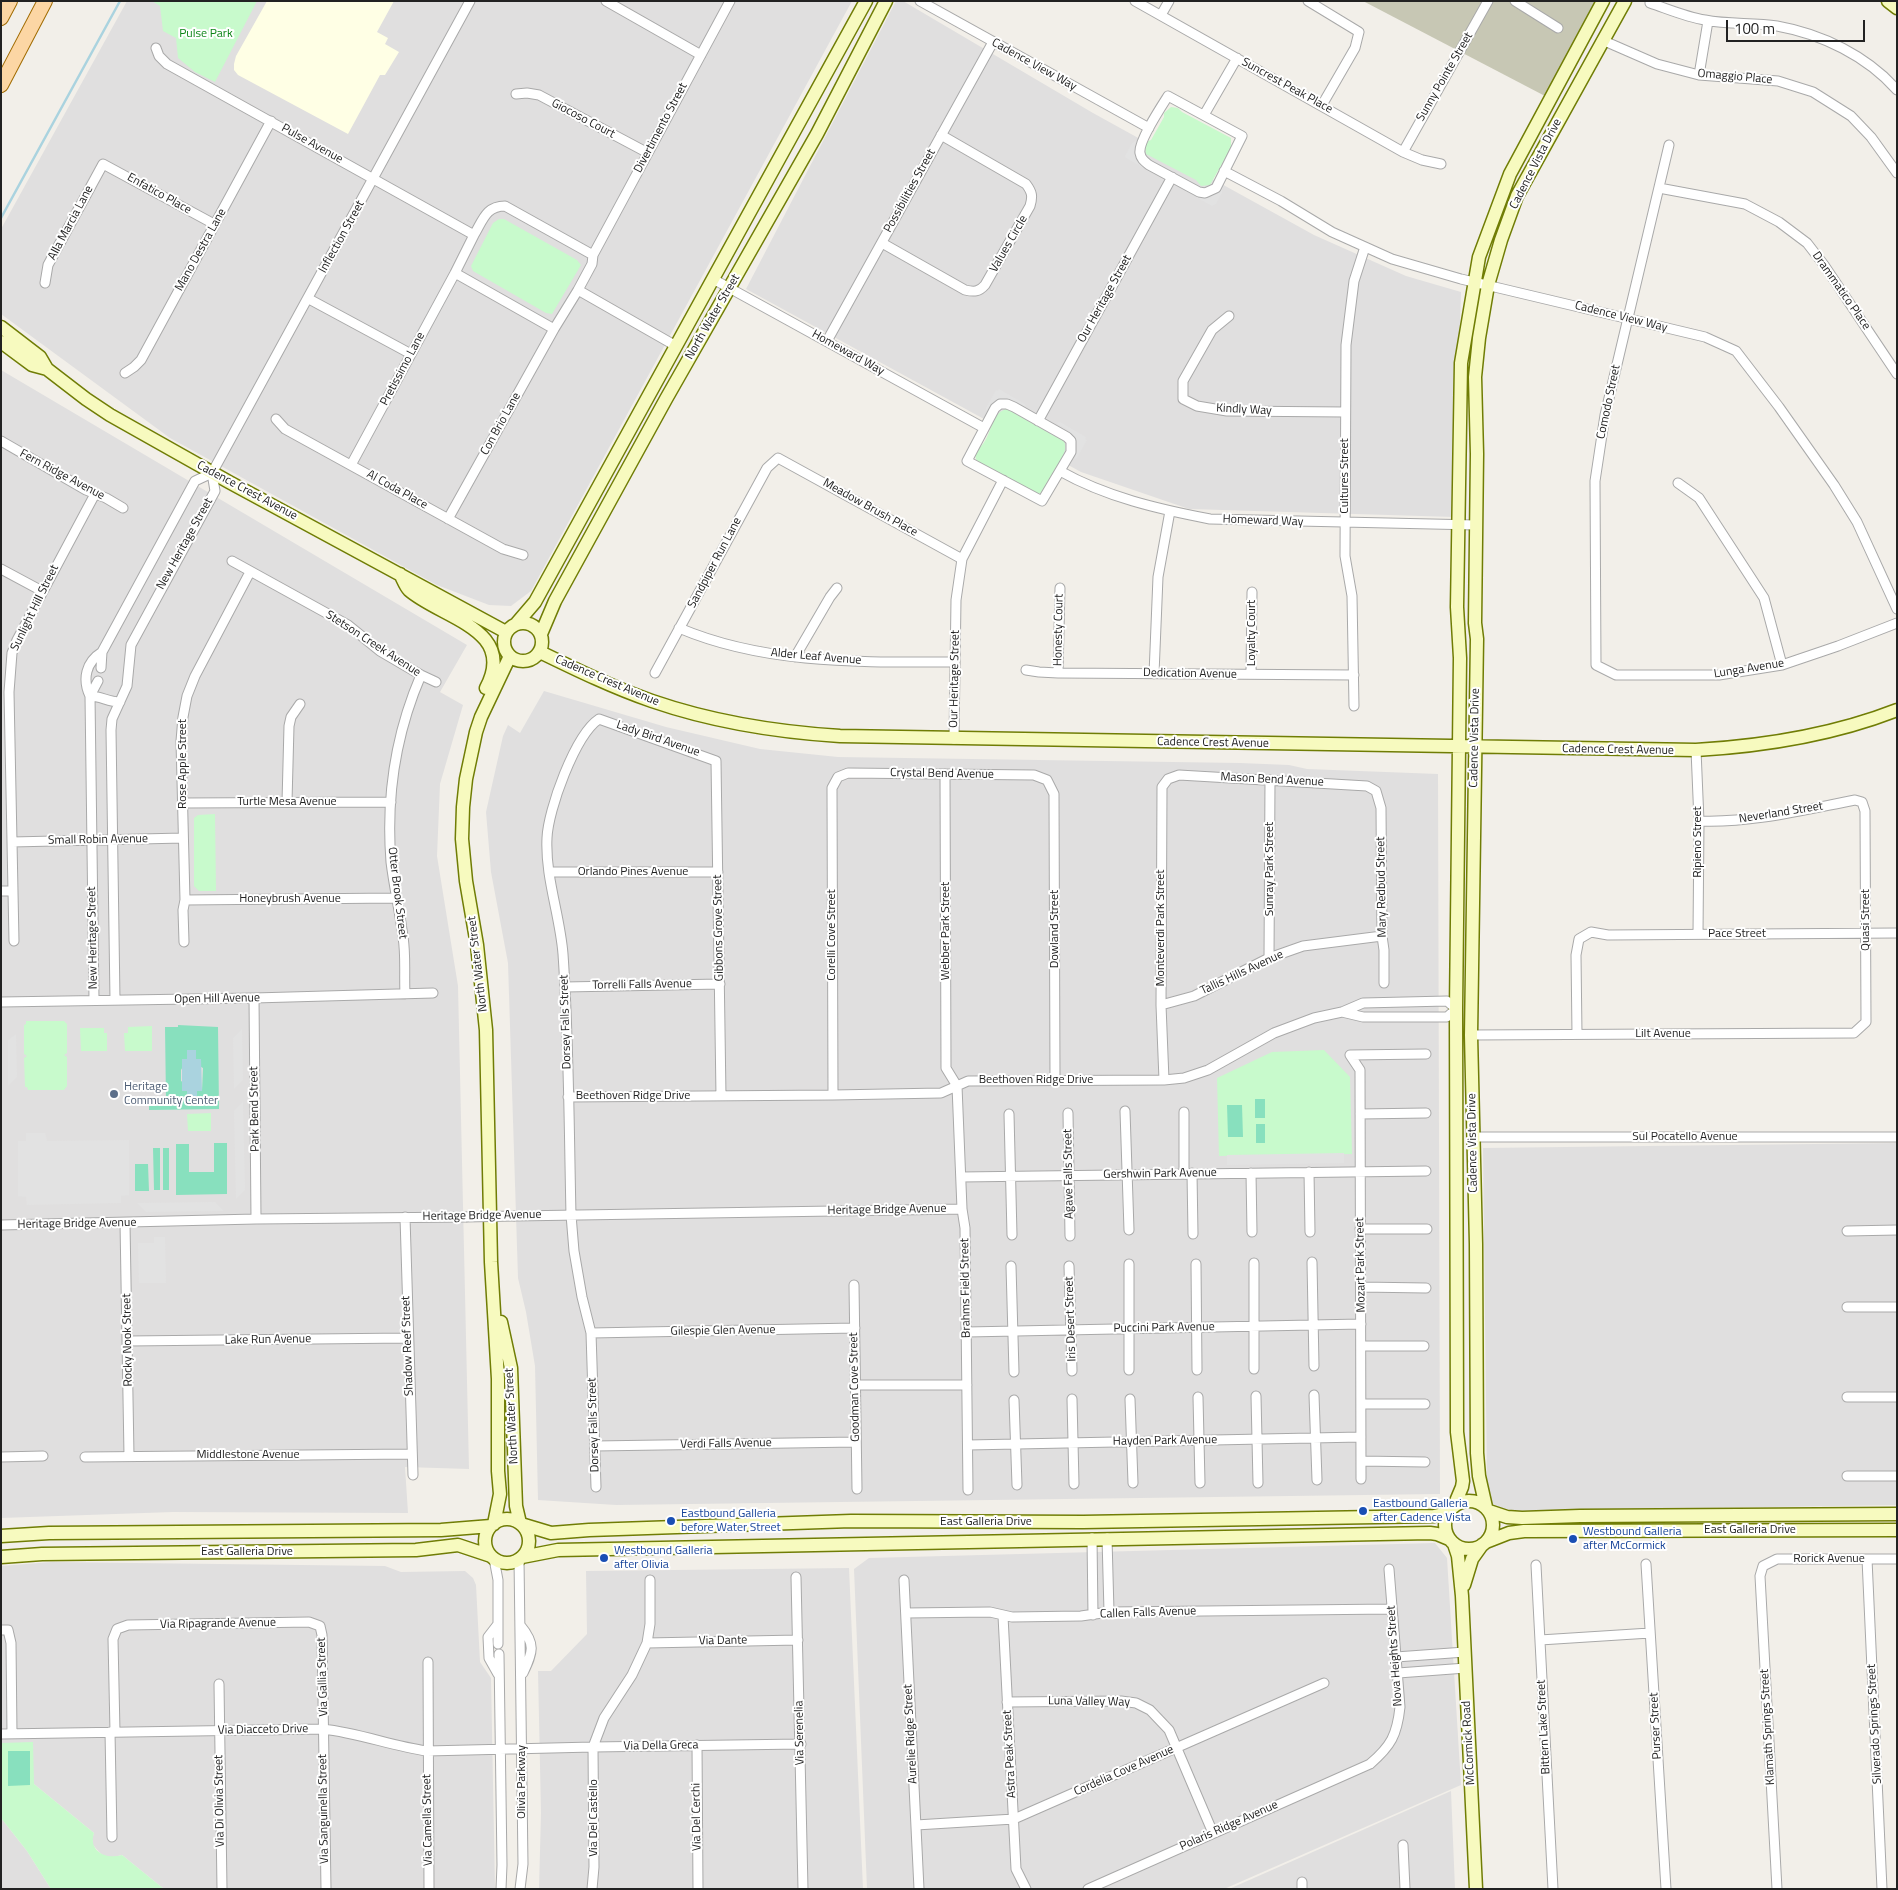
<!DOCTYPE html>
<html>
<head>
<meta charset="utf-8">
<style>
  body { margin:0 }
  #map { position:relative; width:1898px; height:1890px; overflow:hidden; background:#f2efe9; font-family:"Titillium Web",sans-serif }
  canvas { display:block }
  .frame { position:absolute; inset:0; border:2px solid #222; pointer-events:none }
  .scale { position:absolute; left:1726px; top:20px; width:139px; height:22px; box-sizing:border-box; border:2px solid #222; border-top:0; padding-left:6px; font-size:15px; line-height:18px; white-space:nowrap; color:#222; -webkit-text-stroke:4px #fff; paint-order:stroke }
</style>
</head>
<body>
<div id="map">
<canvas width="1898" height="1890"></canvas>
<div class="frame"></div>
<div class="scale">100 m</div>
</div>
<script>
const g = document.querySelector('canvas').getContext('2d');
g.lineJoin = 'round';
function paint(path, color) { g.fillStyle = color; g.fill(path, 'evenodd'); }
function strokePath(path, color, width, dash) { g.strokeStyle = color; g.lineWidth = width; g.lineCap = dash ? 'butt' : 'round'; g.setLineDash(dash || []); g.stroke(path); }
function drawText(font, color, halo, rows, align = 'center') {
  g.font = font + ' "Titillium Web",sans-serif'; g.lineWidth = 4; g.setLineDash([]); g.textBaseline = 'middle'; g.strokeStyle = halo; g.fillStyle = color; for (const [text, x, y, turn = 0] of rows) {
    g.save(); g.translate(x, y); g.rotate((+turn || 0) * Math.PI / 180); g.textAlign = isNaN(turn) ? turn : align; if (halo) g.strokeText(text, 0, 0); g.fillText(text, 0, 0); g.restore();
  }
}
const residential = new Path2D(`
  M127,1h725l-321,590 -20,15 -22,-1 -52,-20 -267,-147 -169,-124v-85z
  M896,1h7l190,112 221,122 92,41 55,16 -7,225 -265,-8 -108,-37 -335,-183z
  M1,370l466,275 -27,47 23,13 -23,79 -3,72 21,130 11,483 -64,-2 3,46 -235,-1 -172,6z
  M544,691l122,36 94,22 78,8 402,6 49,2 18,4 131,5 2,720 -824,11 -78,-5 -3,-134 -9,-54 -8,-34 -10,-315 -17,-91 -5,-60 17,-76 5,-11 12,8z
  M1897,1143v362l-382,6 -22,-5 -6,-21 -4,-337z
  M1435,1543l12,15 14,227 -237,104h-357l-13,-320 15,-11z
  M52,1562l333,4 16,6 64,-1 8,7 3,7 4,77 11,16 4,211h-331l-42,-34 -8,2h-8l-6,-4 -7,-8 -1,-6 2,-6 -60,-49 -33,-41v-177z
  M849,1568l14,321h-324l2,-76 -3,-142h13l36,-37 -1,-63z
  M1451,1791l4,98h-226z
  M1,1818l26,33 24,38h-50z`);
const education = new Path2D(`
  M267,1h127l-17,31 11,6 -3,6 14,8 -14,23h-5l-32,59 -110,-59 -4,-5v-6l2,-8z`);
const construction = new Path2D(`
  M1363,1h232l-50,95z`);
const park = new Path2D(`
  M152,1h105l-42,81 -20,-10 -17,-14 -2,-20 -13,-7 -3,-25z
  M1171,107l7,1 4,4 49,26v10l-21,37 -9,1 -5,-6 -50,-26 -1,-7 3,-6 3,-1 13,-23v-4z
  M499,219h5l73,41 4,5 -29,49 -6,-1 -73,-42 -2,-5 22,-43z
  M1007,409l49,28c25,5 -8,40 -12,54l-6,3 -61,-31 -2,-8 1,-5c17,-9 12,-37 31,-41z
  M215,814l1,77h-17l-5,-5v-68l4,-3z
  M26,1021h38l3,3v29l-3,2 3,2v29l-3,4h-36l-1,-3h-2l-1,-29 3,-2 -3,-2v-29l2,-1z
  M152,1026v25h-27l-1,-18h4v-6z
  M80,1028h24v5h3v18h-26z
  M1324,1050l26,27 2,77 -133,2 -2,-78 55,-26z
  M211,1113v18h-23l-1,-17z
  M33,1742l1,42 60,49c-6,18 12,27 28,22l42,34h-113l-24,-38 -26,-33v-75z`);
const pitch = new Path2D(`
  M178,1025l40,2 1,82 -70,1v-9l17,-1 -1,-73h13zM187,1059l16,9 -1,23h-5l-16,-10v-11z
  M1255,1099h10v19h-10z
  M1227,1105h15l1,32h-15z
  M1256,1124h9v19h-9z
  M214,1143h13v51l-51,1v-51h13v28h25z
  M153,1148h7v42h-6z
  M163,1148h6v42h-6z
  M135,1164h13l1,27h-14z
  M8,1751h22v34l-22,1z`);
const parking = new Path2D(`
  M1136,141l-1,7 1,8 3,5 13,9 -1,2 -25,-14 -1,-2 7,-13z
  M1222,187v6l-6,11 -4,2 -25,-14 -2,-4 16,8h8l10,-5z
  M999,389l26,15 1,3 -16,-8h-6l-8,2 -10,10v-3l10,-18 2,1z
  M1060,422l26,15 -1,2 2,1 -10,18 -3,1 3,-8v-9l-9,-12 -12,-7z
  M242,1029l1,51 -9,9 -1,-51z
  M16,1034l1,43 -9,9v-46z
  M243,1101l2,89 -9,9 -2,-88z
  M26,1133h19l2,8 82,-1v55l-8,1v7l-94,2 -1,-8 -8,-1v-55h8z
  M1344,1153v10l-117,2v-10z
  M215,1202l9,9 -78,1 -9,-9z
  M154,1237h11l1,46h-27l-1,-40h16z`);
const water = new Path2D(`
  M187,1050h9v9h5l1,32h-5v9h-10v-9h-5v-32h5z`);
const stream = new Path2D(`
  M1,218l119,-217`);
const street = new Path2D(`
  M606,1l95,54
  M920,1l229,127
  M1135,1l268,151 19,8 19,4
  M1308,1l51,31 -4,16 -33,57
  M1515,1l43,27
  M1650,3c18,6 36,14 55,17 24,5 48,2 72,6 45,8 90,30 120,64
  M1161,15l8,-14
  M1602,40l55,24 42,11 79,6 35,11 38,24 20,21 26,36
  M156,48l3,8 8,8 307,171c9,-15 12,-29 31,-29l88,49 -1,9 -14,26 98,56
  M1699,75l9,-54
  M516,94l11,-1 12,2 109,58
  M1168,96l74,40 -26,52 -11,5 -6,-1 -50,-27c-5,-4 -8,-6 -9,-12 -2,-11 21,-46 28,-57z
  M1204,115l33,-57
  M1669,145l-64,270 -10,66 1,184 20,10h103l63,-10 56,-19 59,-23
  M1403,152l85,-151
  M1224,171l57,30 51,31 60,27 69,20 244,58 31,14 43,56 55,78 23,37 40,87
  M1659,188l86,16 34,18 28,21 17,22 73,109
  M474,235l-19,38 99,56 24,-39
  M882,243l83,47c9,2 14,2 20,-5l45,-79c3,-10 2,-14 -4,-22l-85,-49
  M593,255l137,-254
  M713,279l271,149
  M45,283l3,-18 55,-101 111,60
  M309,299l102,55
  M1229,316l-17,14 -29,51v18l14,7 30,5 118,1
  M827,341l166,-299
  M125,373l9,-6 7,-7 130,-239
  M1000,404h7l7,3 53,30 4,4v11l-29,49 -75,-40 28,-53z
  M276,419l9,10 218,120 20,6
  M1038,421l134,-244
  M1,441l85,49 20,8 17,10
  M351,465l104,-192
  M1060,471c46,26 98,38 150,48l266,6
  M212,473l258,-472
  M1678,483l21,15 65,100 18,67
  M448,519l106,-190
  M232,561l116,64 32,26 41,24 15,7
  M1,569l41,22
  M679,628c87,37 184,34 276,34
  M795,657l35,-60 7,-9
  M101,668l1,-16
  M1026,670l13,2 19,1 296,2
  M655,673l112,-205 11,-10 184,101
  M1058,673l2,-85
  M1154,674l4,-97 12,-66
  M1251,674l1,-82
  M120,702c-12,0 -19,-6 -30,-6 -8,-17 -4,-34 12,-44l93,-171 17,-8
  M1354,706l-2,-110 -7,-40 1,-211 8,-64 11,-34
  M954,739l2,-139 6,-41 41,-79
  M1696,750l3,71 -1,113
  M945,774l1,294 11,18 5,123 3,19 3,262
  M287,802l2,-76 2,-9 9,-13
  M183,803l208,-1
  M12,842l171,-4
  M549,872h169
  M1,891h11
  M185,900l211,-2
  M14,941l-5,-249 3,-39 5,-13 78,-146
  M184,942l-1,-32 2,-10 -4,-159 2,-24 4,-21 8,-20 55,-104
  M1269,958l1,-178
  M565,987l155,-3
  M405,994c-1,-19 1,-38 -2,-57 -3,-25 -9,-50 -12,-75 -5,-64 5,-129 30,-187
  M254,998l2,221
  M94,1000l-4,-304 8,-15
  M115,1000l-4,-270 1,-11 15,-33 4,-41 84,-154 -3,-18
  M1,1002l253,-4 179,-5
  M1161,1005l33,-9 75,-38 34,-12 79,-10
  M1577,1034l-1,-79 3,-16 12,-7 17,3 289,-2
  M1471,1035l383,-2 12,-11 -1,-211 -3,-9 -7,-2c-52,10 -103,23 -156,21
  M1350,1055l10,15 1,409
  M1350,1055l76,-1
  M1164,1080l-3,-75 1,-218 6,-8 11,-4 188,11 9,5 5,17 1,128 2,14v33
  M833,1095l-1,-307 6,-11 10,-4 186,2 13,5 7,14 1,286
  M568,1097l265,-2 108,-2 27,-12 196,-1 20,-2 24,-8 66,-37 40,-15 28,-6 21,-9 84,-2 9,8 -9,8h-84l-21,-5
  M1125,1111l4,119
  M1184,1112v61
  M1068,1113l2,123
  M1009,1114l3,121
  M1360,1114l66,-1
  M1473,1137h424
  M1309,1172l1,60
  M1192,1173l1,61
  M1251,1173l1,59
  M961,1177l465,-6
  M515,1216l447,-7
  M405,1217l8,258
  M125,1223l4,233
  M1,1225l255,-6 210,-2
  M1360,1229h67
  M1847,1231l50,-1
  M1312,1262l2,104
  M1254,1263v106
  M1129,1264v106
  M1196,1264l1,106
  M1011,1266l3,106
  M1069,1266l3,105
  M854,1285l3,204
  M1361,1287l65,1
  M1847,1307h50
  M967,1332l394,-8
  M591,1333l264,-5
  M128,1341l279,-3
  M1361,1346h63
  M855,1385h112
  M1314,1395l3,85
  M1256,1396l2,87
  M1198,1397l2,86
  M1847,1397h50
  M1072,1399l2,85
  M1130,1399l3,84
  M1014,1400l3,85
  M1361,1404h64
  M968,1445l393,-8
  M595,1446l261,-4
  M1,1457l42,-1
  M85,1457l326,-3
  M1361,1461l64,1
  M1847,1476h50
  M596,1487l-5,-154 -9,-36 -8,-46 -3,-36c-2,-87 -2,-174 -8,-261 -3,-39 -18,-77 -16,-116 1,-28 28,-103 52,-119l117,42 5,335
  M1092,1538l1,77
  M1107,1538l2,74
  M494,1559l4,21v64
  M519,1559l4,305 -3,25
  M1867,1559l15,330
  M1646,1564l20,325
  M1536,1565l17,324
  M796,1577l7,312
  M904,1580l15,309
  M906,1613l84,-1 22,5 69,-1 28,-4 283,-3
  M1003,1616l13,253 10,20
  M498,1624l-10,13 1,21 9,16
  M520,1625c16,19 13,27 3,48
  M1,1630h7l3,13 1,91
  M1540,1640l110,-7
  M647,1643l151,-3
  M499,1654l3,211 -1,24
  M1396,1657l69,-5
  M428,1662l1,227
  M1398,1673l68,-5
  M219,1684l3,205
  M1007,1702l114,-1 15,2 14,7 19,20 44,103
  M110,1732l2,105
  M115,1732l-2,-93 4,-10 11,-4 181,-3 11,4 2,9 4,254
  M1,1734l322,-5c36,4 69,17 104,22l166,-4 208,-3
  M697,1745l1,144
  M916,1825l98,-6 310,-136
  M1403,1845l2,44
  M1302,1882v7
  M592,1889l2,-22 -1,-120 11,-29 28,-43 15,-32 3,-19v-44
  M1088,1889l282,-125c21,-18 27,-29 30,-57l-11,-138
  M1777,1889l-17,-313 3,-10 14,-7h120`);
const secondary = new Path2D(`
  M1888,1l9,7
  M1,327l39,30 7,12 39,30 24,16 119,67 277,150
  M1,342l31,23 15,4
  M400,574c3,5 5,12 9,16 32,28 109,39 77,98
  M504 642a19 19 0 1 1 38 0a19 19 0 1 1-38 0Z
  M517,623l18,-21 331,-601
  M541,634l14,-33 111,-202 151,-265 69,-133
  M540,652c37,18 74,36 112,49 61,21 124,31 188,35l856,14c68,-4 137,-15 201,-40
  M501,1322l10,46 5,138 4,17
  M1445 1525a24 24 0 1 1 48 0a24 24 0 1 1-48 0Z
  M1454,1506l8,-19 1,-6 -6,-49 -1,-423 4,-351 -3,-51 4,-244 18,-106 31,-83 93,-173
  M1486,1507l-7,-31 -2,-23 -1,-209 -5,-209 6,-396 -2,-16 2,-169 -2,-77 4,-39 9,-53 13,-45 16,-44 108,-195
  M1489,1511l18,6 15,1 58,-2 317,-2
  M485 1541a22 22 0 1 1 44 0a22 22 0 1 1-44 0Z
  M494,1524l6,-30 -2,-23v-92l-7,-117 -5,-232 -9,-85 -11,-64 -4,-42 1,-32 3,-28 10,-47 5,-15 29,-61
  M521,1524l30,9 38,-3 262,-9 232,1 351,-6 9,-2 8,-5
  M1,1536l48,-3 392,-3 50,-4
  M1486,1542l23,-9 15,-2 373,-1
  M1454,1544l4,12 4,40 14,293
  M1,1557l41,-3 374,-4 42,-5 33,11
  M522,1557l36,-7 872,-17 7,1 12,5
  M1464,1585l8,-26 10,-14`);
const primary = new Path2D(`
  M1,18l9,-17
  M1,85l44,-84`);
const streetBridge = new Path2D(`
  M466,1217l49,-1`);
const markers = [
  [114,1094,5,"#5c6f8a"],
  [1363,1511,5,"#1a4fb4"],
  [671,1521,5,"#1a4fb4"],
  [1573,1539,5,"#1a4fb4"],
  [604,1558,5,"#1a4fb4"]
];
const parkNames = [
  ["Pulse Park",206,34]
];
const streetNames = [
  ["Cadence View Way",1034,65,29],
  ["Sunny Pointe Street",1445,77,-60],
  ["Omaggio Place",1735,77,5],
  ["Suncrest Peak Place",1287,86,29],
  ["Giocoso Court",583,119,28],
  ["Divertimento Street",661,128,-62],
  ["Pulse Avenue",312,144,29],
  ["Cadence Vista Drive",1536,164,-63],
  ["Possibilities Street",910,191,-61],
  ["Enfatico Place",159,194,29],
  ["Alla Marcia Lane",71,223,-62],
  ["Inflection Street",342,237,-61],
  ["Values Circle",1009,244,-60],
  ["Mano Destra Lane",201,250,-61],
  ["Drammatico Place",1841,291,55],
  ["Our Heritage Street",1105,299,-61],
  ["North Water Street",713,317,-60],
  ["Cadence View Way",1621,317,14],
  ["Homeward Way",848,353,29],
  ["Pretissimo Lane",403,369,-62],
  ["Comodo Street",1609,402,-78],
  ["Kindly Way",1244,410,3],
  ["Con Brio Lane",501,424,-61],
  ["Fern Ridge Avenue",62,475,28],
  ["Cultures Street",1345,476,-90],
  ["Al Coda Place",397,490,29],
  ["Cadence Crest Avenue",247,491,28],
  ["Meadow Brush Place",870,508,29],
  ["Homeward Way",1263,521,2],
  ["New Heritage Street",185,544,-61],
  ["Sandpiper Run Lane",715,563,-62],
  ["Sunlight Hill Street",35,608,-64],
  ["Honesty Court",1059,630,-89],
  ["Loyalty Court",1252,633,-90],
  ["Stetson Creek Avenue",373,644,33],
  ["Alder Leaf Avenue",816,657,5],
  ["Lunga Avenue",1749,669,-9],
  ["Dedication Avenue",1190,674,1],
  ["Our Heritage Street",955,679,-89],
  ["Cadence Crest Avenue",607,681,23],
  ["Cadence Vista Drive",1475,738,-89],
  ["Lady Bird Avenue",658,739,19],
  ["Cadence Crest Avenue",1213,743,1],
  ["Cadence Crest Avenue",1618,750,1],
  ["Rose Apple Street",183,764,-90],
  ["Crystal Bend Avenue",942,774,1],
  ["Mason Bend Avenue",1272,780,3],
  ["Turtle Mesa Avenue",287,802],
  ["Neverland Street",1781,813,-9],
  ["Small Robin Avenue",98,840,-1],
  ["Ripieno Street",1698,842,-90],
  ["Sunray Park Street",1270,869,-90],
  ["Orlando Pines Avenue",633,872],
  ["Mary Redbud Street",1382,887,-91],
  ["Otter Brook Street",397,893,83],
  ["Honeybrush Avenue",290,899],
  ["Quasi Street",1866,920,-90],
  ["Gibbons Grove Street",719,928,-91],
  ["Monteverdi Park Street",1161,928,-90],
  ["Dowland Street",1055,929,-90],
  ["Webber Park Street",946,931,-90],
  ["Pace Street",1737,934],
  ["Corelli Cove Street",832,935,-90],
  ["New Heritage Street",93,938,-91],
  ["North Water Street",478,964,-97],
  ["Tallis Hills Avenue",1242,973,-25],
  ["Torrelli Falls Avenue",642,985,-1],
  ["Open Hill Avenue",217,999,-1],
  ["Dorsey Falls Street",566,1022,-92],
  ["Lilt Avenue",1663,1034],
  ["Beethoven Ridge Drive",1036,1080],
  ["Beethoven Ridge Drive",633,1096],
  ["Park Bend Street",255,1109,-91],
  ["Sul Pocatello Avenue",1685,1137],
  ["Cadence Vista Drive",1473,1143,-91],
  ["Agave Falls Street",1069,1174,-91],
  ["Gershwin Park Avenue",1160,1174,-1],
  ["Heritage Bridge Avenue",887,1210,-1],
  ["Heritage Bridge Avenue",482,1216,-1],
  ["Heritage Bridge Avenue",77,1224,-1],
  ["Mozart Park Street",1361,1265,-91],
  ["Brahms Field Street",966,1288,-91],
  ["Iris Desert Street",1071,1319,-92],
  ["Puccini Park Avenue",1164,1328,-1],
  ["Gilespie Glen Avenue",723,1331,-1],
  ["Rocky Nook Street",128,1340,-91],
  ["Lake Run Avenue",268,1340,-1],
  ["Shadow Reef Street",408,1346,-92],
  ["Goodman Cove Street",855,1387,-91],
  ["North Water Street",512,1416,-93],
  ["Dorsey Falls Street",594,1425,-92],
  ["Hayden Park Avenue",1165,1441,-1],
  ["Verdi Falls Avenue",726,1444,-1],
  ["Middlestone Avenue",248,1455],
  ["East Galleria Drive",986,1522],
  ["East Galleria Drive",1750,1530],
  ["East Galleria Drive",247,1552],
  ["Rorick Avenue",1829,1559],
  ["Callen Falls Avenue",1148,1613,-2],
  ["Via Ripagrande Avenue",218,1624,-1],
  ["Via Dante",723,1641,-1],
  ["Nova Heights Street",1395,1656,-94],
  ["Via Gallia Street",323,1677,-92],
  ["Luna Valley Way",1089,1702,1],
  ["Silverado Springs Street",1875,1724,-93],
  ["Purser Street",1656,1726,-93],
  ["Bittern Lake Street",1544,1727,-93],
  ["Klamath Springs Street",1768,1727,-93],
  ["Via Diacceto Drive",263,1730,-1],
  ["Via Serenelia",800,1733,-91],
  ["Aurelie Ridge Street",911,1734,-93],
  ["McCormick Road",1469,1743,-93],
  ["Via Della Greca",661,1746,-1],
  ["Astra Peak Street",1010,1754,-93],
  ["Cordelia Cove Avenue",1124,1771,-24],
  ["Olivia Parkway",522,1782,-90],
  ["Via Di Olivia Street",220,1801,-91],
  ["Via Sanguinella Street",324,1809,-91],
  ["Via Del Cerchi",697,1817,-91],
  ["Via Del Castello",594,1818,-90],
  ["Via Camella Street",428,1820,-91],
  ["Polaris Ridge Avenue",1229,1826,-24]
];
const serviceNames = [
  ["Heritage",124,1087],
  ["Community Center",124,1101]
];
const transitNames = [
  ["Eastbound Galleria",1373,1504],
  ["after Cadence Vista",1373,1518],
  ["Eastbound Galleria",681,1514],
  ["before Water Street",681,1528],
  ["Westbound Galleria",1583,1532],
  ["after McCormick",1583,1546],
  ["Westbound Galleria",614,1551],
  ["after Olivia",614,1565]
];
paint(residential, '#e0dfdf');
paint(education, '#ffffe5');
paint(construction, '#c7c7b4');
paint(park, '#c8facc');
paint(pitch, '#88e0be');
paint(parking, '#e2e2e2');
paint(water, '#aad3df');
strokePath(stream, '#aad3df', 2.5);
strokePath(street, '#a9a9a9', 11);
strokePath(secondary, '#707d05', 15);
strokePath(primary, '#a06b00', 16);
strokePath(street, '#fff', 9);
strokePath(secondary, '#f7fabf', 12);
strokePath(primary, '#fcd6a4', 14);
strokePath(streetBridge, '#a9a9a9', 11, []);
strokePath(streetBridge, '#fff', 9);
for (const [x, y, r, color] of markers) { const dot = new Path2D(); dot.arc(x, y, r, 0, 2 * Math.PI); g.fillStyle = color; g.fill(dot); strokePath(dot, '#fff', 2); }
drawText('12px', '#0c8416', '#fff', parkNames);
drawText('12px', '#222', '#fff', streetNames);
drawText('12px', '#4e5e75', '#fff', serviceNames, 'left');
drawText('12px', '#164399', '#fff', transitNames, 'left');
</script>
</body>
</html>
